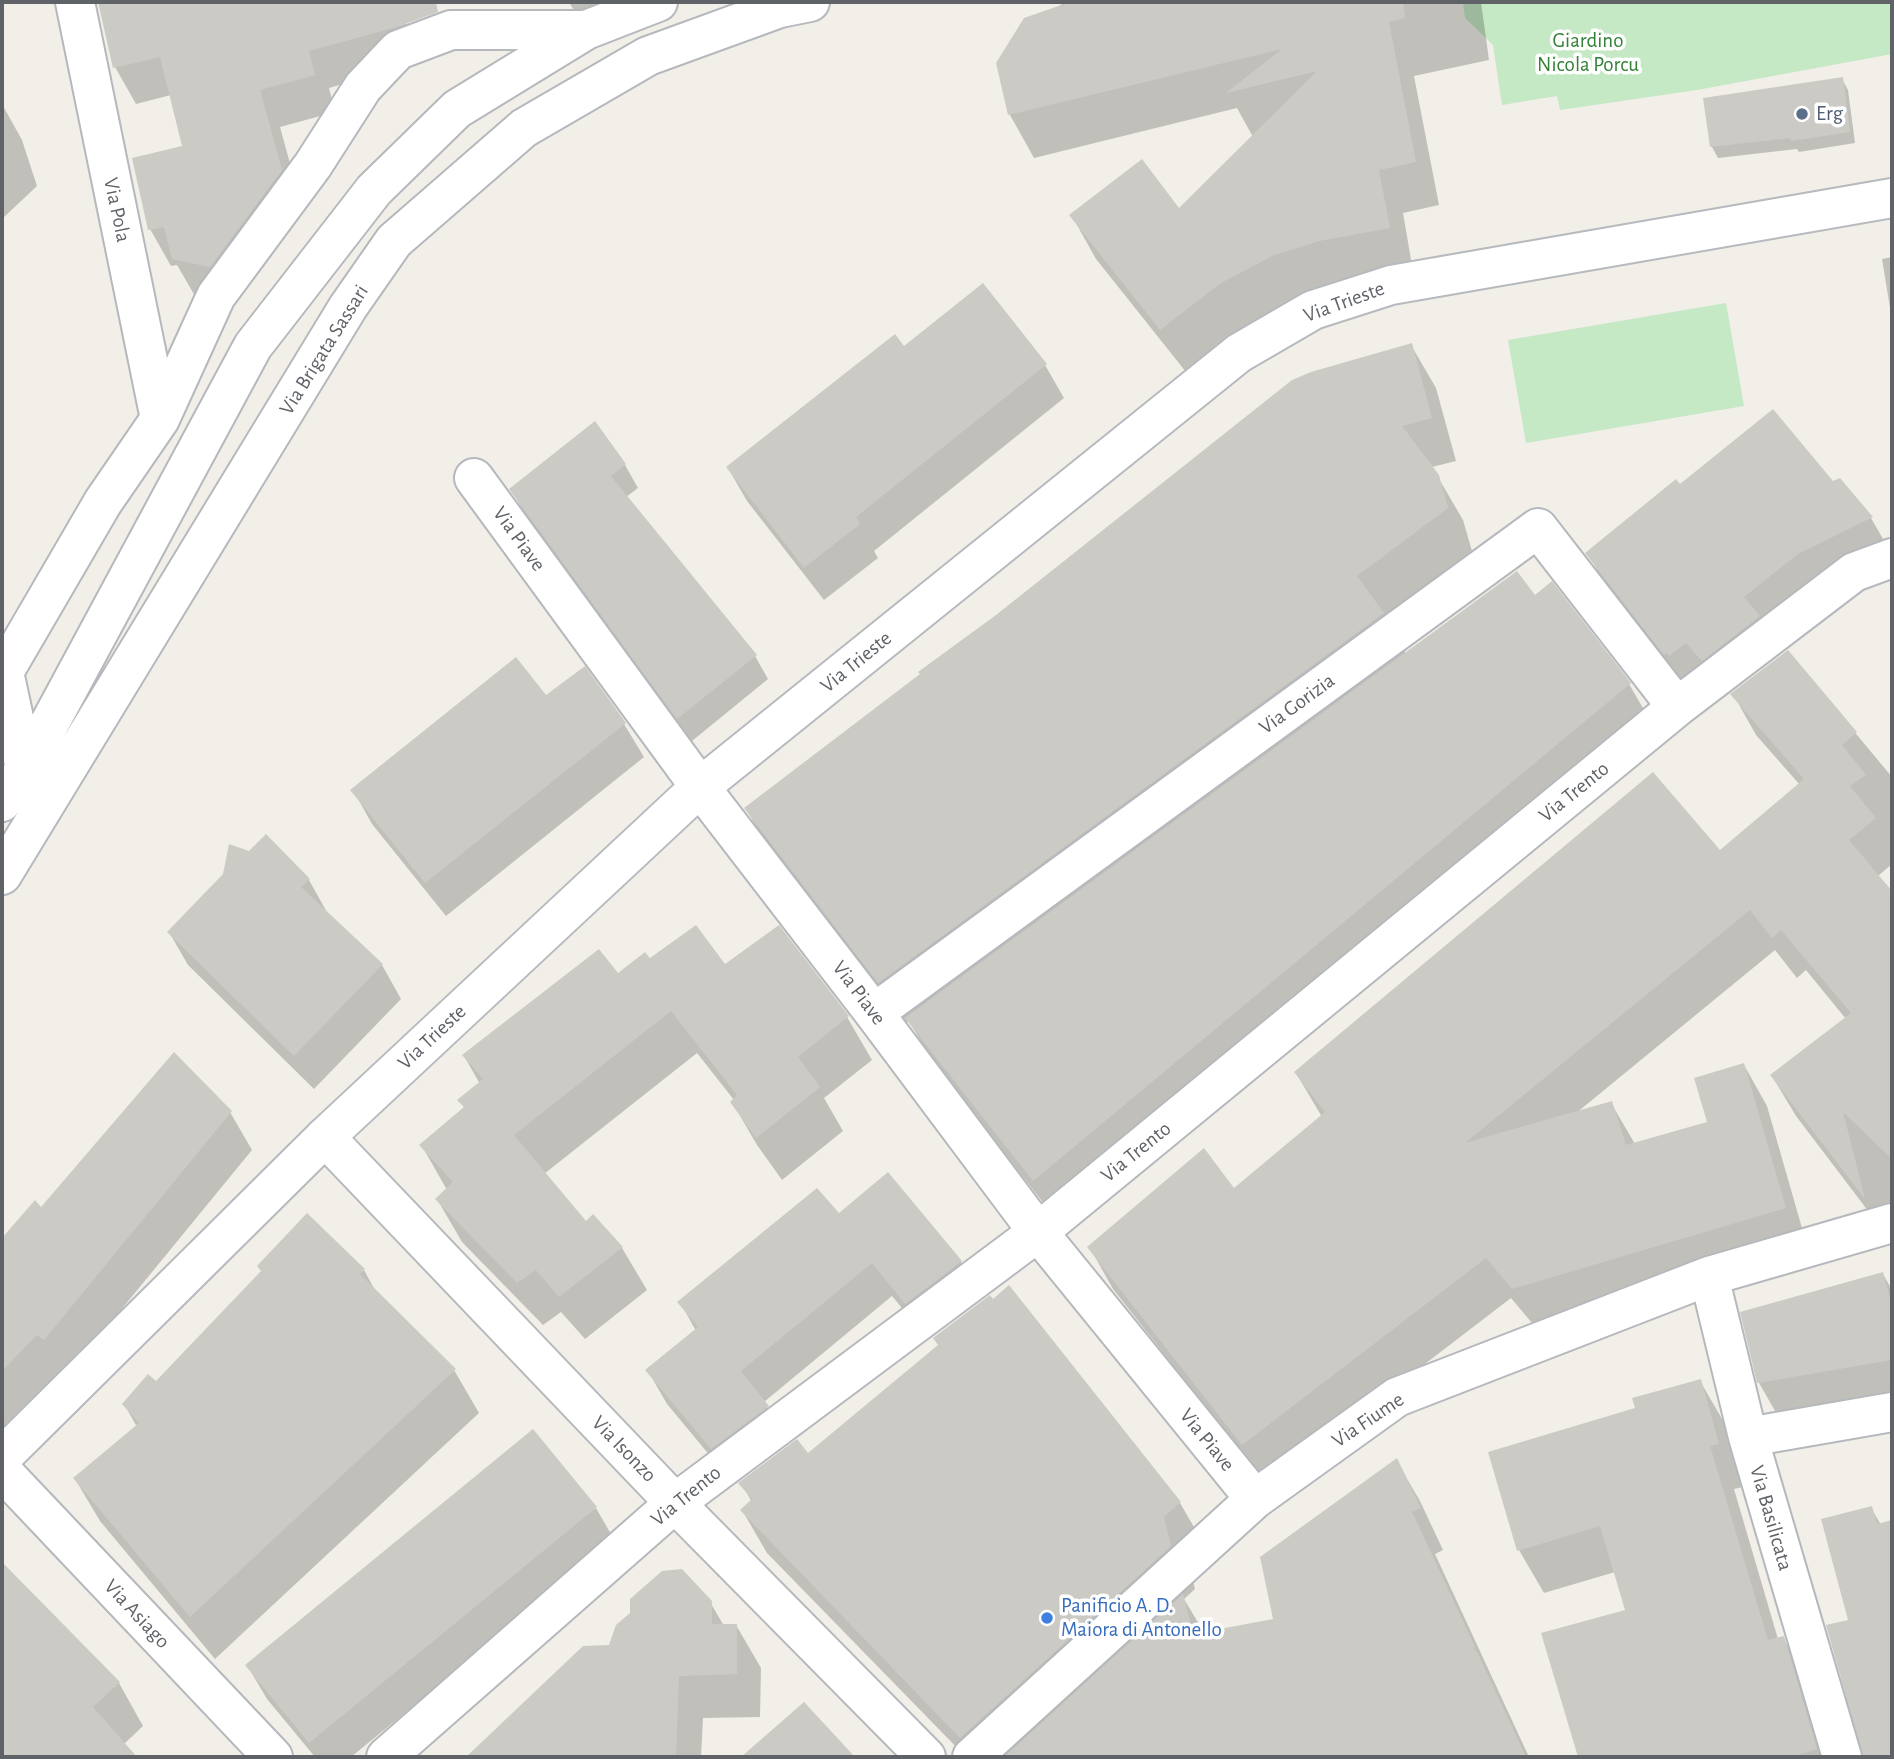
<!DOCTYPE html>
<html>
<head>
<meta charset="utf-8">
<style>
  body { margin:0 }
  #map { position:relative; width:1894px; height:1759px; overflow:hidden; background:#f1efe8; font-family:"Alegreya Sans",sans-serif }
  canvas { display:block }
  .frame { position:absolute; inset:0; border:4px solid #5f6368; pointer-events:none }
</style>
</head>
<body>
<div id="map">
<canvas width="1894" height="1759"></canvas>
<div class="frame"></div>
</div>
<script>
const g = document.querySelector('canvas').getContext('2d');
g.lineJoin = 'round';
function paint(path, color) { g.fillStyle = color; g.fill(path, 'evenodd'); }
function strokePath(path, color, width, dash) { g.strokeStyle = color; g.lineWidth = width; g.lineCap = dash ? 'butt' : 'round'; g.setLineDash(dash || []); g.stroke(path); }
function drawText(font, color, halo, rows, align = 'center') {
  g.font = font + ' "Alegreya Sans",sans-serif'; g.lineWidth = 7; g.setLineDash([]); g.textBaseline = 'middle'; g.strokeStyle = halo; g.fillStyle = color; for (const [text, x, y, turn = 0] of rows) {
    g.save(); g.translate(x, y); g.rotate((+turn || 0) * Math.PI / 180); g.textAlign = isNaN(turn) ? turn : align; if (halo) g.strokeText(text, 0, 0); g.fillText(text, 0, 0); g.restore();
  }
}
const green = new Path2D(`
  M1463,2h429v52l-195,36 -137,20 -3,-14 -55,9 -9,-60 -28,-27z
  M1726,303l18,103 -218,37 -18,-103z`);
const shadow = new Path2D(`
  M100,2h300l17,61 -88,25 6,24 -55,15 22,80 -71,96 -36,-7 -18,-31 -6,1 -21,-37 34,-81 -13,-53 -35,9 -21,-37z
  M569,2h64l-54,17z
  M1064,2h417l8,58 -75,16 25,129 -36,8 10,58 -117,28 -51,27 -59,46 -90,-113 -24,-43 107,-5 74,-74 -16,-29 -203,50 -24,-43 -13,-51z
  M1842,79l6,11 7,53 -56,9 -2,-3 -79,9 -6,-11 -7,-48z
  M2,104l20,36 15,46 -35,33z
  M1892,257v63l-10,-61z
  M1411,345l25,43 20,73 -24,6 31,53 9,31 -88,66 22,37 129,-56 94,86 25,43 -595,496 -127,-162 -23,-40 -5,4 -133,-173 -25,-43z
  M904,349l141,16 19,33 -190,153 4,7 -54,42 -77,-99 -19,-33z
  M595,424l30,41 13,23 -12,9 129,159 13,23 -76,62 -168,-229 -13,-23z
  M1839,480l32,38 19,33 -205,136 -78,-100 -19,-33z
  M1788,652l104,125v87l-14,12 14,18v312l-17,14 -79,-104 -24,-40 74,-57 -40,-49 -9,8 -22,-28 -200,164 36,-11 24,41 74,-21 35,-58 23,41 41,143 -271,80 -26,-31 -244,187 -154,-196 -23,-41 144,-58 88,-73 -26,-44 423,-220 81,-68 -44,-50 -23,-41z
  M546,697l78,27 20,33 -198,159 -74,-92 -19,-34z
  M266,836l43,44 19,34 54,51 19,34 -87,90 -126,-124 -19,-33z
  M650,961l75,6 122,50 25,43 -48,38 19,33 -61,49 -25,-35 -25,-43 2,-2 -37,-47 -153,121 42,49 36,25 25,42 -62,49 -24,-27 -18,13 -81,-83 -25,-43 10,-9 -25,-44 43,-37 -5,-9 20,-16 -16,-28z
  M230,1112l22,38 -186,227 -6,-5 -58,58v-189l33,-38 7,6z
  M888,1175l73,87 19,34 -55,40 -33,-40 -128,106 23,38 -56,41 -64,-77 -19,-33 48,-40 -16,-29 158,-86z
  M364,1270l12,22 78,78 25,43 -264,246 -115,-138 -25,-42 62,-52 -13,-23 32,-21z
  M1883,1274l9,16v107l-114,19 -19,-33z
  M1009,1288l171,215 25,43 -17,15 7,28 -11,10 21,35 70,-14 121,-160 24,41 23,49 -8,4 94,203h-563l-199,-204 -25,-43 10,-8 -11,-19 67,-27z
  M1700,1381l25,43 18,63 -9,2 44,150 5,-1 25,43 22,76h-250l-36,-123 83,-23 -12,-39 -71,21 -25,-43 118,-141z
  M596,1508l19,33 -264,216h-36l-48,-58 -20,-34z
  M1871,1508l10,17 11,-4v236h-22l-7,-11 -13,-125z
  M2,1569l10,6 107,108 24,43 -19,18 11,13h-133z
  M710,1602l14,24 12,-1 25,43 -1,49 -57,1 -2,39h-232l114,-109 27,-1z
  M795,1712h15l43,45h-109z`);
const building = new Path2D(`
  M98,2h338l2,10 -38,14 -91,25 6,24 -55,15 22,80 -72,97 -38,-8 -8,-32 -16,3 -16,-72 50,-12 -22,-89 -47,11z
  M1070,2h333l2,16 -16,4 27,140 -37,8 11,58 -71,13 -47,15 -51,27 -61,47 -91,-115 73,-56 37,49 138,-137 -91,22 56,-44 -274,66 -12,-52 28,-45z
  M1843,77l7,55 -59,9 -1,-3 -80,9 -7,-49z
  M983,283l64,81 -191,153 4,7 -56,44 -78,-101 169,-133 9,12z
  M1412,343l20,75 -30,8 37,49 9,33 -91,68 27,37 -506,370 -134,-175 176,-134 -2,-2 78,-57 296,-235 19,-8z
  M1773,409l60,72 7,-3 33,39 -75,37 -54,43 16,19 -58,45 -16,-18 -17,13 -2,-3 -3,2 -79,-102 91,-74 4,5z
  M595,421l31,43 -15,12 146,179 -80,64 -168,-230z
  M1517,571l18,24 17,-14 79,102 -598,498 -128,-163z
  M1788,650l69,82 -15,13 24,30 -16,11 26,32 -27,22 43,51v268l-49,-47 22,87 -95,-124 81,-62 -70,-83 -9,8 -22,-28 -285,233 147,-42 14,44 81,-23 -13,-44 50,-15 42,145 -274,81 -26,-31 -244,187 -155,-198 117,-99 30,40 91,-76 -31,-40 359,-300 67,78 84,-71 -74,-85z
  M516,657l30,38 39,-29 41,57 -201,160 -75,-93z
  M266,834l44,45 -9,8 82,77 -89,92 -127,-124 56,-58 6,-30 20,7z
  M696,925l29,39 54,-39 70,91 -51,41 22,30 -64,51 -26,-36 7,-7 -66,-84 -157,124 72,86 7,-7 30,33 -64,50 -23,-27 -19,13 -82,-84 18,-17 -34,-37 45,-38 -7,-7 26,-21 -21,-24 137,-106 19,24 27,-21 5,6z
  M174,1052l58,59 -188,229 -7,-5 -35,36v-133l33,-38 6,7z
  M888,1172l74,89 -57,43 -33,-41 -131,108 28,35 -58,43 -66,-79 53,-43 -21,-25 140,-114 22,25z
  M307,1213l58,56 -5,5 96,95 -266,248 -117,-139 66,-55 -17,-19 26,-30 8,7 105,-110 -4,-5z
  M1883,1272l9,35v53l-135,23 -17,-71z
  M1009,1285l172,217 -17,15 7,29 -211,192 -220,-228 12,-11 -14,-16 59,-44 11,14 130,-108 -5,-7 57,-43 3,4z
  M1701,1379l18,65 -9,2 58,194 16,-4 33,113 -24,8h-215l-37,-124 84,-23 -25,-84 -83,25 -29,-99 147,-44 -3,-10z
  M533,1429l64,78 -288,236 -64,-78z
  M1397,1458l24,50 -9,4 63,135 -1,4 2,-1 50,107h-522l179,-163 10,40 80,-15 -13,-62z
  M1872,1506l5,18 15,-4v237h-29l-37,-132 22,-5 -27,-101z
  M2,1562l118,120 -27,25 44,50h-135z
  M682,1569l30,32v23h25v50l-58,2 -3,81h-210l117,-111 26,-1 7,-20 14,-12v-14l32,-28z
  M804,1702l51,55h-114z`);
const street = new Path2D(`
  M75,2l85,417
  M474,478l226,309 174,226 164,219 217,267
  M25,769l-21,-97 99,-170 57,-83 56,-123 97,-131 50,-78 35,-37 53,-20h135
  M2,802l23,-33 228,-423 121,-156 83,-81 129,-79 72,-28
  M2,875l346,-568 46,-66 130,-113 124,-72 132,-48 30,-6
  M874,1013l664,-485 139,179
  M325,1137l350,366 251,254
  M1709,1276l39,161 94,320
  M1748,1437l144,-25
  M2,1471l271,286
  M386,1757l289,-254 363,-271 639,-525 177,-135 38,-14
  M972,1757l283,-258 142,-102 312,-121 183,-53`);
const secondary = new Path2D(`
  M2,1457l323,-320 375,-350 539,-434 74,-43 78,-25 501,-87`);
const markers = [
  [1802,114,7,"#5c6f8a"],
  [1047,1618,7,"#3f7fe0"]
];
const parkNames = [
  ["Giardino",1588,41],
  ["Nicola Porcu",1588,65]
];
const serviceNames = [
  ["Erg",1816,114]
];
const streetNames = [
  ["Via Pola",117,210,78],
  ["Via Trieste",1344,302,-20],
  ["Via Brigata Sassari",324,350,-58],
  ["Via Piave",519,539,54],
  ["Via Trieste",856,662,-39],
  ["Via Gorizia",1297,704,-36],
  ["Via Trento",1574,792,-39],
  ["Via Piave",859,993,53],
  ["Via Trieste",432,1037,-43],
  ["Via Trento",1136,1152,-39],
  ["Via Fiume",1368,1420,-34],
  ["Via Piave",1207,1440,51],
  ["Via Isonzo",624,1449,46],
  ["Via Trento",686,1496,-39],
  ["Via Basilicata",1771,1518,74],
  ["Via Asiago",137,1614,47]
];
const shopNames = [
  ["Panificio A. D.",1061,1606],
  ["Maiora di Antonello",1061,1630]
];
paint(green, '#c5e8c5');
paint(shadow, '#0003');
paint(building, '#cccac5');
strokePath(street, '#b5b8bc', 42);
strokePath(secondary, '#b6babf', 42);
strokePath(street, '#fff', 38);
strokePath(secondary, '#fff', 38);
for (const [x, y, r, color] of markers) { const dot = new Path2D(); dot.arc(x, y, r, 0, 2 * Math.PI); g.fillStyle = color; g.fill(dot); strokePath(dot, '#fff', 2.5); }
drawText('21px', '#348238', '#fff', parkNames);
drawText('21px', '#4e5e75', '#fff', serviceNames, 'left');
drawText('21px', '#5f6368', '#fff', streetNames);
drawText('21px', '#366cbe', '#fff', shopNames, 'left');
</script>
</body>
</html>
